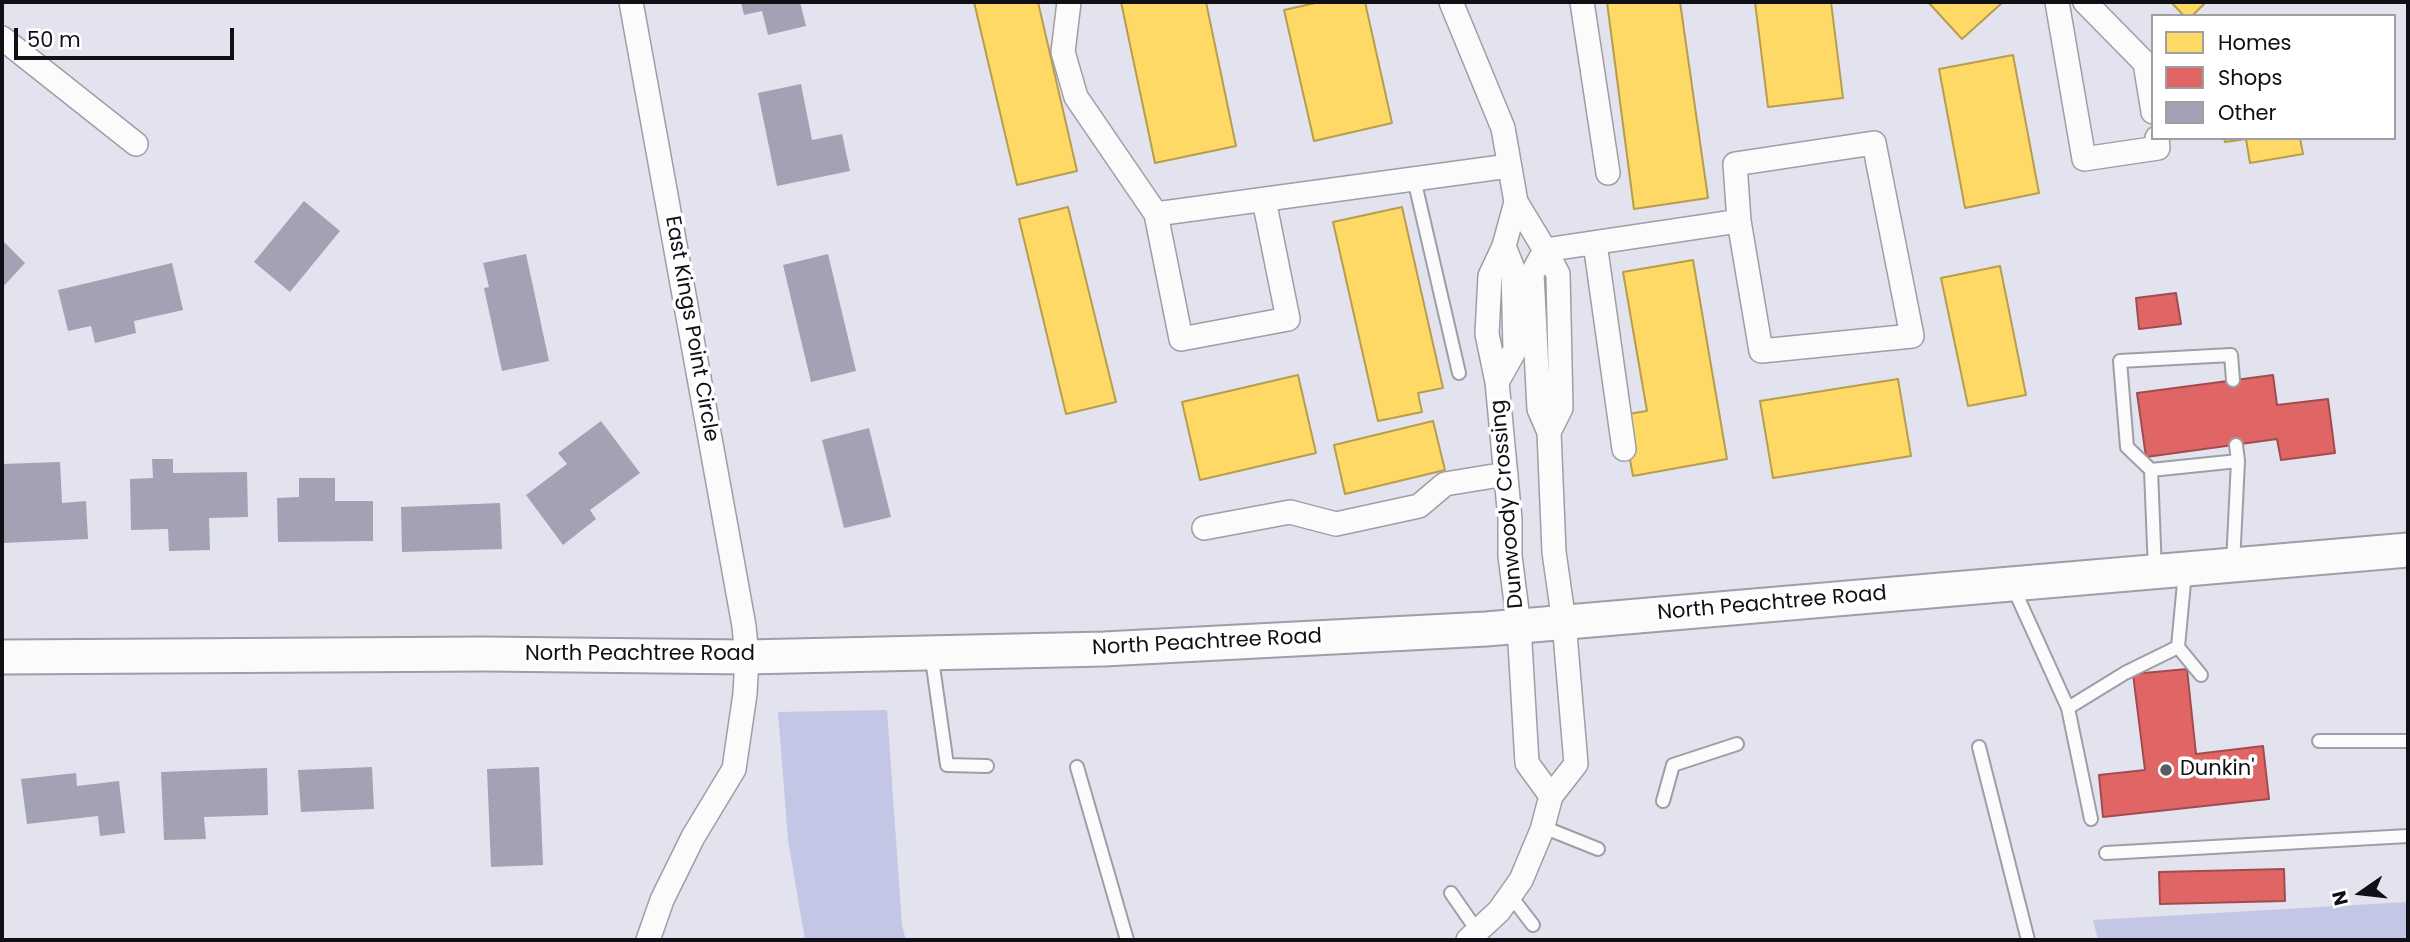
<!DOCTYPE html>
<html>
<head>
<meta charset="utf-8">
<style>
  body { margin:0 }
  #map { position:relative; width:2410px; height:942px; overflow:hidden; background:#e2e3ee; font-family:Poppins,sans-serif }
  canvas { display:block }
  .frame { position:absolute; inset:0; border:4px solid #0f1016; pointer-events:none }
  .legend { position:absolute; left:2151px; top:14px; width:245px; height:126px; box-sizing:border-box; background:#fff; border:2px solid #9f9fa2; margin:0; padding:9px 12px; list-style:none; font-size:21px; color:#0f1016 }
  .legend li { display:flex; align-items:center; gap:14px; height:35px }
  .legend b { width:35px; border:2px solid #9f9fa2 }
  .north { position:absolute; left:2326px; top:858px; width:70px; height:70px; -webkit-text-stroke:5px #fff; paint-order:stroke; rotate:256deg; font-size:19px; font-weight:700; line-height:28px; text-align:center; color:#0f1016 }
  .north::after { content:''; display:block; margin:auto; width:24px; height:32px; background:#0f1016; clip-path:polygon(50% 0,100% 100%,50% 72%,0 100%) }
  .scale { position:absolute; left:14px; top:28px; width:220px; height:32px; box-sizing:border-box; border:4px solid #0f1016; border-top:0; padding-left:9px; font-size:21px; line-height:24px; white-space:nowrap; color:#0f1016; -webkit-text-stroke:5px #fff; paint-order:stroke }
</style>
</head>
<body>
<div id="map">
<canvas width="2410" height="942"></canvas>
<div class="frame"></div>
<ul class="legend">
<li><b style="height:19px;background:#ffd966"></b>Homes</li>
<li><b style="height:19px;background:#e06666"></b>Shops</li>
<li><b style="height:19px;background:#a2a2b4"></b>Other</li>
</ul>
<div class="north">N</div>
<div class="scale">50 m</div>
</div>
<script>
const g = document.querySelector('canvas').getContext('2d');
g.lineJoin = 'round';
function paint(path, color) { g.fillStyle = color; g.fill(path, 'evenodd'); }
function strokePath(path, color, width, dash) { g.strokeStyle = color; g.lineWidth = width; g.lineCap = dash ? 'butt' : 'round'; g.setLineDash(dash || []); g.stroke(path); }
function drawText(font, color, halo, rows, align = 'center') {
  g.font = font + ' Poppins,sans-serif'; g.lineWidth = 7; g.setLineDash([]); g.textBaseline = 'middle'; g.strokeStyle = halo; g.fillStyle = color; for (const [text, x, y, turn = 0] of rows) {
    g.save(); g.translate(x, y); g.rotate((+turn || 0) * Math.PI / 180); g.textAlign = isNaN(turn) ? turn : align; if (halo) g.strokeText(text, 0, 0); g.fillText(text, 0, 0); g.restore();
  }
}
const green = new Path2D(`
  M887,710l15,216 4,14h-101l-17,-100 -10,-128z
  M2408,902v38h-310l-5,-20z`);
const homes = new Path2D(`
  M974,2h64l39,169 -60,14z
  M1121,2h85l30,144 -81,17z
  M1320,2h45l27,121 -78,18 -30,-131z
  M1607,2h73l28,196 -74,11z
  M1755,2h76l12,96 -75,9z
  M1928,2h75l-41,37z
  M2171,2h35l-14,14h-8z
  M2013,55l26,138 -74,15 -26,-139z
  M2224,138h76l3,16 -53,9 -4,-24 -21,3z
  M1068,207l48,195 -50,12 -47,-195z
  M1402,207l41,181 -25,5 4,19 -44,9 -45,-199z
  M1693,260l34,199 -94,17 -11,-61 25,-4 -24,-139z
  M2000,266l26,129 -58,11 -27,-128z
  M1298,375l18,78 -116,27 -18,-78z
  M1898,379l13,77 -138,22 -13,-77z
  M1433,421l12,49 -100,24 -11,-49z`);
const shops = new Path2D(`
  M2176,293l5,31 -42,5 -3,-31z
  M2273,375l4,30 51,-6 7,54 -54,7 -4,-21 -131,18 -9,-64z
  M2187,669l9,85 67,-8 6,53 -166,18 -4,-42 46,-5 -12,-96z
  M2284,869l1,32 -125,3 -1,-32z`);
const building = new Path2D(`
  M741,2h59l6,24 -38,9 -6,-24 -18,4z
  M801,84l11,56 30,-6 8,37 -73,15 -19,-93z
  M304,201l36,30 -50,61 -36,-30z
  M2,240l23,23 -23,25z
  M526,254l23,107 -47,10 -18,-83 5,-1 -6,-24z
  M828,254l28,117 -45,11 -28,-117z
  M172,263l11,47 -49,11 2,12 -41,10 -4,-17 -23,5 -10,-41z
  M601,421l39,52 -50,37 6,9 -33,26 -37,-50 41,-31 -9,-11z
  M869,428l22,89 -47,11 -22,-88z
  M152,459h21v14l74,-1 1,45 -39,1 1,32 -41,1 -1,-22 -37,1 -1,-51 23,-1z
  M60,462l2,41 24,-2 2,38 -84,4 -2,-79z
  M299,478h36v23h38v40l-95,1 -1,-44 22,-1z
  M500,503l2,46 -100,3 -1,-45z
  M372,767l2,42 -73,3 -3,-42z
  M539,767l4,98 -52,2 -4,-98z
  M267,768l1,47 -64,2 2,22 -42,1 -3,-68z
  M76,773l1,13 42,-5 6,52 -25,3 -2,-20 -71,8 -6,-45z`);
const lane = new Path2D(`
  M1414,179l45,194
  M2236,445l2,16
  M2151,470l-24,-23 -7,-86 111,-6 2,25
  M2155,571l-4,-101 87,-9 -5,103
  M2185,572l-7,75 23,28
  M2013,587l55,121 23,111
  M931,652l16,113 40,1
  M2068,708l57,-35 53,-26
  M2319,741h89
  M1979,747l49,193
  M1077,767l50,173
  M1663,801l10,-36 64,-21
  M1543,827l55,22
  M2106,853l302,-17
  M1451,893l27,39
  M1510,895l23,30`);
const street = new Path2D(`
  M631,2l113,624 3,31 -2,37 -11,75 -41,68 -31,63 -14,40
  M1069,2l-6,50 13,45 80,117 353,-48
  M1451,2l52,126 13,74 29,48 -13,24 7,135 10,23 5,120 10,70 12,142 -25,32 -9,34 -21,50 -22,31 -31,29
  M1582,2l26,171
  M2057,2l27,157 74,-11 -1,-10
  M2085,2l60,61 8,49
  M2,38l134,106
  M1874,143l38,193 -151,15 -22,-130 -4,-57z
  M1516,202l-12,44 -14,30 -3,58 10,48 13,137v37l9,70 8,137 24,33
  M1156,214l25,125 107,-20 -24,-119
  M1595,243l29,206
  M1497,382l18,-32 -2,-81 -9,-23
  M1549,432l12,-24 -3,-134 -13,-24 194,-29
  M1204,528l86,-16 46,12 83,-18 26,-22 61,-10`);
const secondary = new Path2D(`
  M2,657l483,-3 262,3 357,-8 382,-20 922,-79`);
const markers = [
  [2166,770,7,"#595a62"]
];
const streetNames = [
  ["East Kings Point Circle",691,329,80],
  ["Dunwoody Crossing",1508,504,-95],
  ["North Peachtree Road",1772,604,-5],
  ["North Peachtree Road",1207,643,-3],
  ["North Peachtree Road",640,655]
];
const poiNames = [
  ["Dunkin'",2180,770]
];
paint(green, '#c4c6e5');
paint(homes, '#ffd966');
strokePath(homes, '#b79d4e', 2);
paint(shops, '#e06666');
strokePath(shops, '#a14c4e', 2);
paint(building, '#a2a2b4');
strokePath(lane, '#9d9ea6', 16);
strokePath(street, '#9d9ea6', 26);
strokePath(secondary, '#9d9ea6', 37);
strokePath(lane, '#fbfbfc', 12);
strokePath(street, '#fbfbfc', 23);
strokePath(secondary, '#fbfbfc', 33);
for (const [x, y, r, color] of markers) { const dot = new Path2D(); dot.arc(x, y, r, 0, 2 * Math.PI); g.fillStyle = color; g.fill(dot); strokePath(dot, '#fff', 2.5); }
drawText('21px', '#0f1016', '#fff', streetNames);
drawText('21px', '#0f1016', '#fff', poiNames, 'left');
</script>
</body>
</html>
